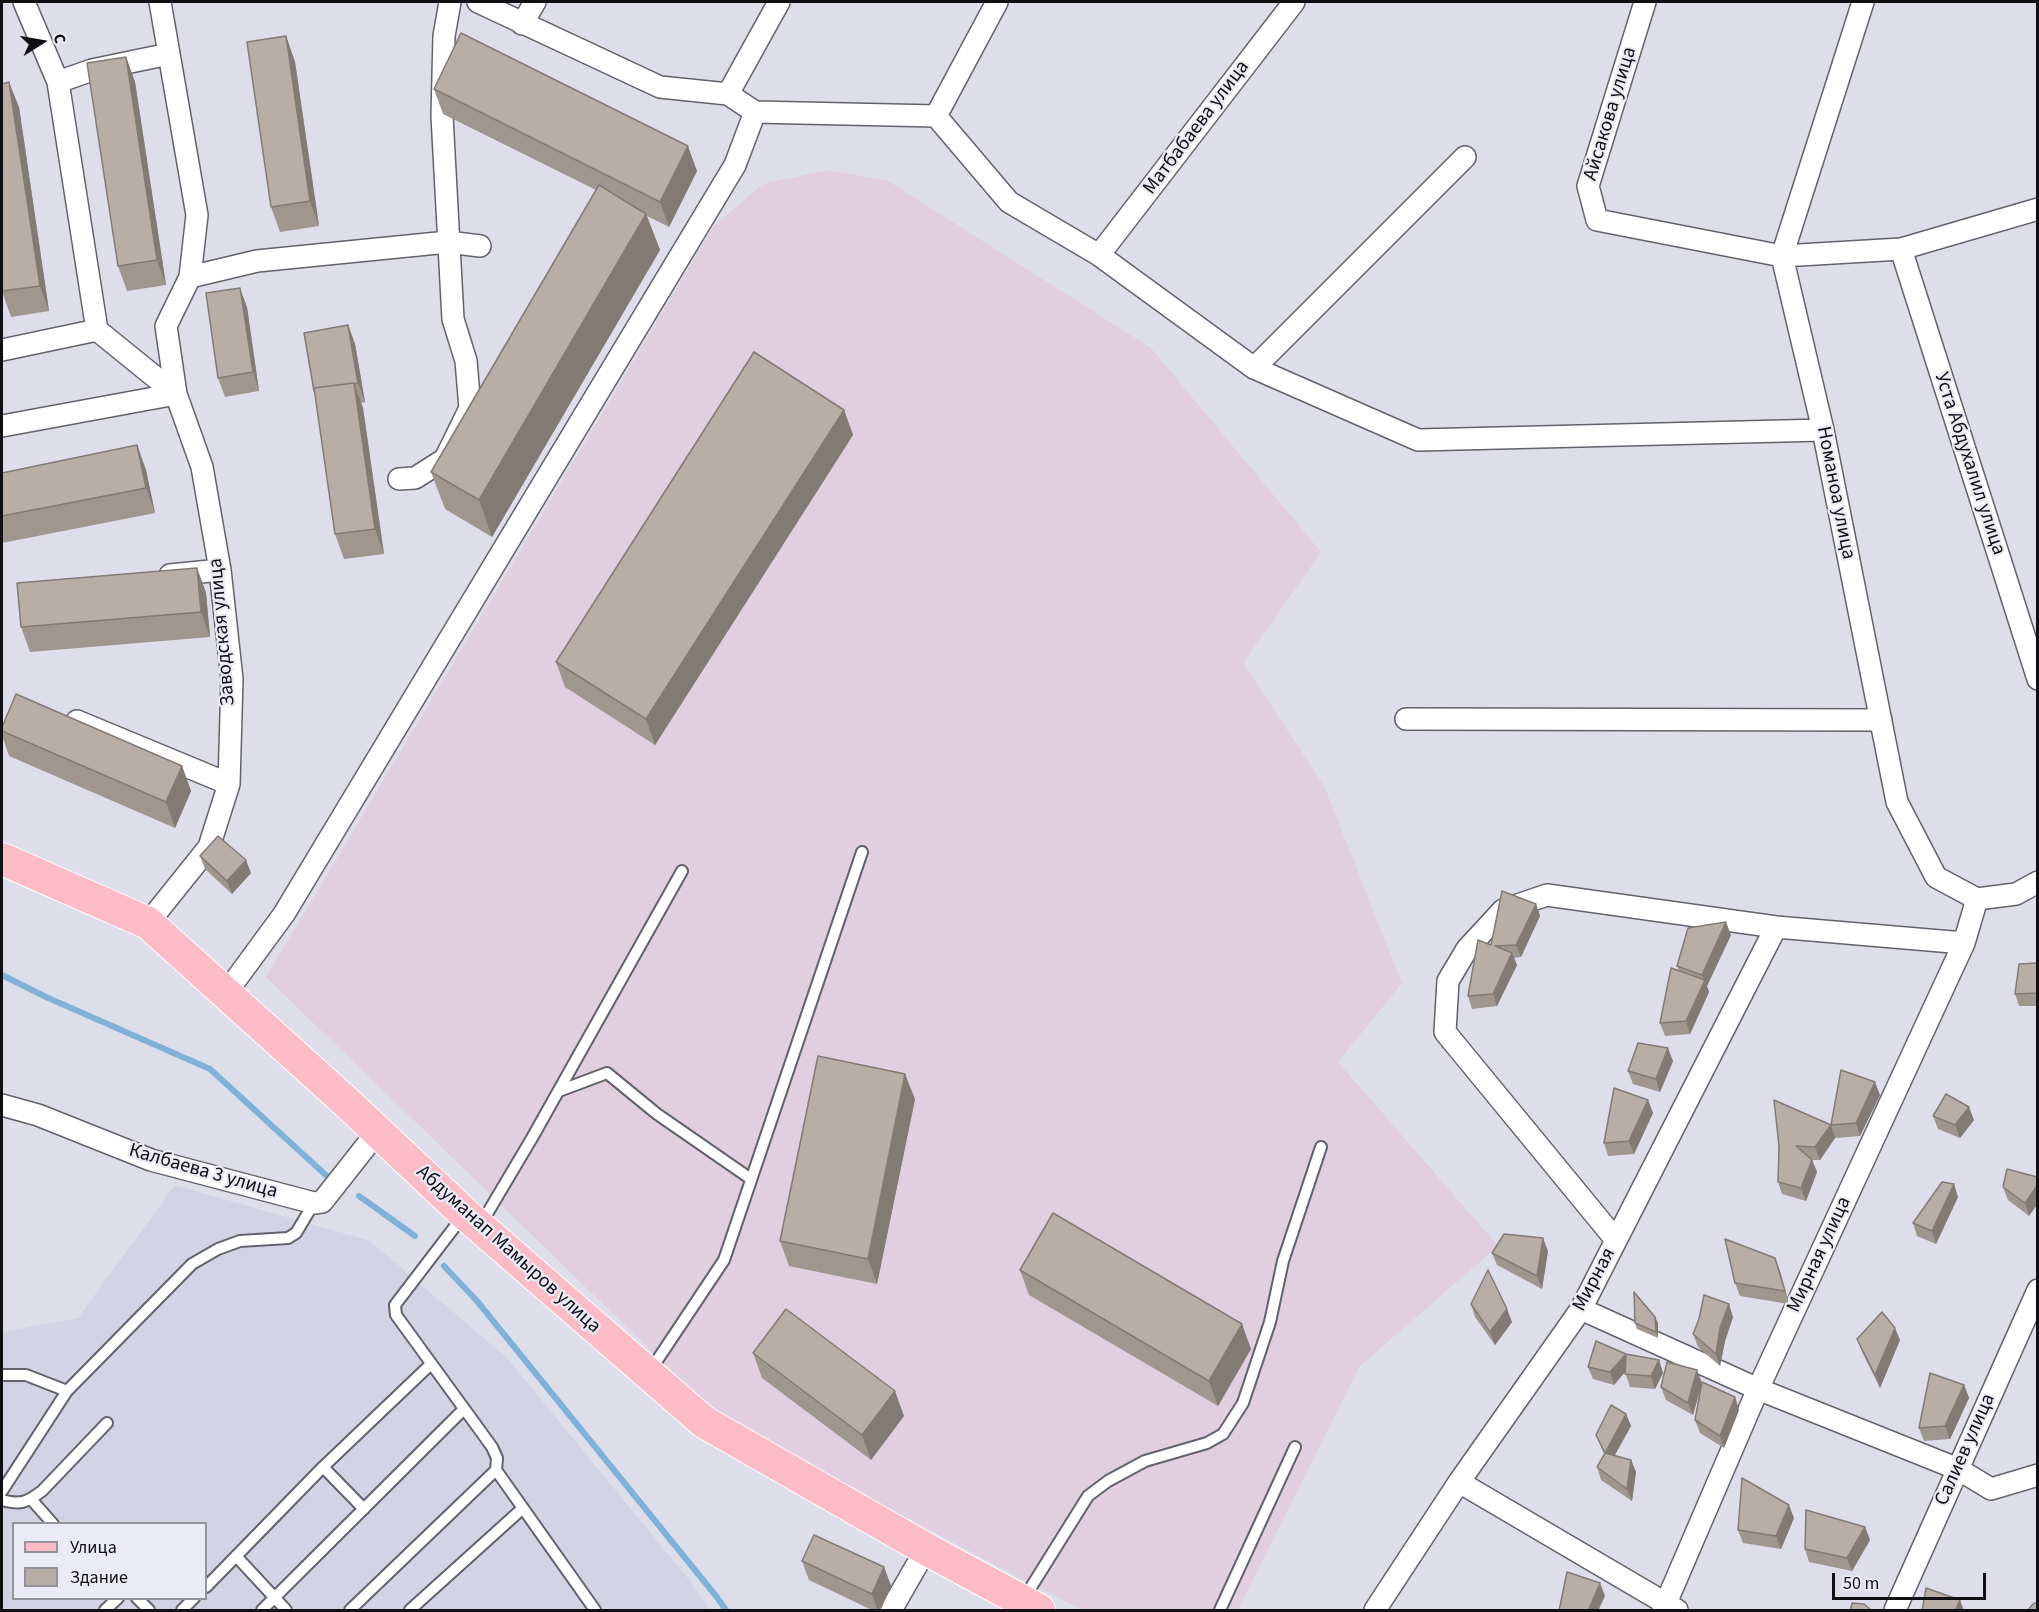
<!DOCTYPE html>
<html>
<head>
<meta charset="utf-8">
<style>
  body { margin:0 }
  #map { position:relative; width:2039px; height:1612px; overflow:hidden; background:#dddeea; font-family:"Source Sans 3",sans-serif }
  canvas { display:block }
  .frame { position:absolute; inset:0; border:3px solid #101014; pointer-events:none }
  .legend { position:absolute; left:12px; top:1522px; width:195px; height:78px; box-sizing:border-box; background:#ebebf7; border:2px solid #93939c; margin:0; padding:8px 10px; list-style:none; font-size:18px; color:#101014 }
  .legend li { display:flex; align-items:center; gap:12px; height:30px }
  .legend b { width:30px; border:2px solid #93939c }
  .north { position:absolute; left:12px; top:12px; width:60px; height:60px; -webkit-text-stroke:4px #ebebf7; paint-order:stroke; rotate:79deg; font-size:16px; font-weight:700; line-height:24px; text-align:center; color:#101014 }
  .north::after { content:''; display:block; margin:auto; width:21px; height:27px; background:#101014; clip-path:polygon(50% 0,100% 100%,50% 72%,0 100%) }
  .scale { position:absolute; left:1832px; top:1573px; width:154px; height:27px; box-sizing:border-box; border:3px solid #101014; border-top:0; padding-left:8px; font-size:18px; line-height:21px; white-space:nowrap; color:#101014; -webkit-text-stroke:4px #ebebf7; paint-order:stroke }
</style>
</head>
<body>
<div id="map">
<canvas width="2039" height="1612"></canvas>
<div class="frame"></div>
<ul class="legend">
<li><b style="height:8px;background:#fcbcc7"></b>Улица</li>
<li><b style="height:16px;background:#b9aea7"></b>Здание</li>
</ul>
<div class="north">С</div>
<div class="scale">50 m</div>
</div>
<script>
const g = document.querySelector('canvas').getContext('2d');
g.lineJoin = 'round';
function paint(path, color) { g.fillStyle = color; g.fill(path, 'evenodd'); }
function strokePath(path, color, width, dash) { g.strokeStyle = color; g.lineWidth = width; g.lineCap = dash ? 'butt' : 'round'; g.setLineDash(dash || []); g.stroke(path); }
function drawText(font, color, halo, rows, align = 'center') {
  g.font = font + ' "Source Sans 3",sans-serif'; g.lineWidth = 4.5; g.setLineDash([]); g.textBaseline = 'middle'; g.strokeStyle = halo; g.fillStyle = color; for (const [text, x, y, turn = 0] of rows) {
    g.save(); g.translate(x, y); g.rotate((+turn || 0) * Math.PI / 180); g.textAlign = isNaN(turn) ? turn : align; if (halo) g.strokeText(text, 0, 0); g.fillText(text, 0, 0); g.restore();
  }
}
const built = new Path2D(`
  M175,1185l195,56 137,117 183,223 19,29h-707v-278l76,-14zM14,1524h192v74h-192z`);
const industrial = new Path2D(`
  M827,170l61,11 263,167 170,204 -78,111 81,123 78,197 -64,79 160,184 -138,120 -122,244h-156l-356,-187 -460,-446 448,-751 49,-42z`);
const stream = new Path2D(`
  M2,975l44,22 164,72 119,109
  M359,1196l56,40
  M444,1266l33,35 239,295 10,14`);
const lane = new Path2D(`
  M559,1091l48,-18 50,41 94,65
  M481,1224l51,-86 150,-267
  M650,1371l74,-111 138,-408
  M2,1375h24l41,16
  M323,1467l41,42
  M496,1470l99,140
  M2,1491l65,-100 125,-127 26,-15 22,-8 48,-3 8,-5 18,-30
  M31,1499l22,25
  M2,1500c18,5 24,3 40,-9l65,-68
  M236,1556l50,54
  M206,1587l117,-120 108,-103
  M137,1598l12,12
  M1023,1600l65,-104 20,-15 37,-20 62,-18 16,-9 20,-31 27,-81 13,-61 38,-114
  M105,1610l13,-12
  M182,1610l12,-12
  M262,1610l202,-201
  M350,1610l146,-140 1,-12 -5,-11 -96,-132 -1,-10 68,-89
  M410,1610l113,-102
  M1220,1610l75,-163`);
const street = new Path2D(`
  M24,2l34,80 39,248 79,64
  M160,2l37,213 -7,62
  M478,2l182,85 68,7 27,18 181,4 73,86 90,53 155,113 164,72 405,-10
  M1645,2l-57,184 9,34 185,36 119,-7 137,-40
  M1863,2l-81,254 41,174 74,372 39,75 41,22 39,-5 22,-12
  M522,24l13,-22
  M58,82l34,-12 77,-16
  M728,94l51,-92
  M936,116l61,-114
  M1901,249l137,430
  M1099,255l195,-253
  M2,350l95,-20
  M1254,368l211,-211
  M2,426l174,-32
  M399,479l16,-1 30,-19 25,-51 -4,-47 -13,-42 -11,-203 2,-80 6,-34
  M170,575l50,-5
  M1406,719l475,1
  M77,721l152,63
  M148,923l61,-76 20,-63 3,-105 -12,-109 -18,-103 -26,-73 -10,-68 24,-49 67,-16 191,-19 32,4
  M226,993l58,-79 451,-749 20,-53
  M2,1105l36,10 113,45 163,43 8,-1 56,-71
  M1616,1240l-171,-208 3,-51 19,-32 36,-39 44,-15 229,32 188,16
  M1581,1309l177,80 200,80 33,20 47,-14
  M1459,1482l218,128
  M891,1610l35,-61
  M1375,1610l84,-128 122,-173 195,-382
  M1663,1610l95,-221 206,-446 13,-44
  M1895,1610l143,-320`);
const primary = new Path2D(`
  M2,859l146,64 197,178 120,113 239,208 222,127 113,61`);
const wall = new Path2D(`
  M286,36l9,26 24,164 -39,6 -9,-25z
  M126,57l9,25 31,203 -39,6 -9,-25z
  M434,89l263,82 -28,56 -22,-11 13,34 -168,287 -47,-28 -14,-37 165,-282 -153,-76z
  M19,107l30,204 -38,6 -9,-26z
  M247,307l12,84 -34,6 -7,-19z
  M348,325l7,19 10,58 -4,1 2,5 21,146 -40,5 -9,-25z
  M844,410l9,25 -198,310 -90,-58 -9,-25z
  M137,445l9,25 9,43 -153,30v-70z
  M197,568l9,25 4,44 -180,15 -9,-25z
  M2,731l180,35 9,25 -16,37 -166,-72 -7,-21z
  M200,856l51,17 -19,21 -27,-25z
  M1536,904l4,12 -19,41 -7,1 3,7 -20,41 -25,3 -4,-13 23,-51z
  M1731,935l-24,51 2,6 -19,42 -25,2 -5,-13 19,-52 -2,-5z
  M2037,963v43h-18l-4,-12z
  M1673,1061l-13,31 -27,-8 -5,-13z
  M1880,1095l-20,41 -25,2 -15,22h-8l5,12 -11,29 -24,-7 -4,-12 1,-36 52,-21z
  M915,1099l-38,185 -88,-18 -9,-25z
  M1648,1100l5,13 -19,41 -26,2 -4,-13z
  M1933,1116l41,4 -14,18 -22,-9z
  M2037,1177l-8,39 -21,-16 -5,-13z
  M1958,1197l-22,47 -19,-8 -4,-13z
  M1548,1251l-6,38 -45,-24 -5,-12z
  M1020,1270l231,79 -33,57 -189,-111z
  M1780,1271l9,33 -49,-8 -5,-13z
  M1471,1304l41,18 -17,23 -20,-28z
  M1655,1317l3,6v15l-21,-9 -2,-6z
  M1733,1317l-8,24 -5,25 -22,-19 -5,-13z
  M1857,1339l43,1 -20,48 -18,-36z
  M753,1353l151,63 -33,44 -109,-82z
  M1626,1354l33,6 4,13 -8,16 -25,-2 -5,-15 -11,13 -21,-6 -5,-12z
  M1697,1370l4,12 34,15 4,13 -15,38 -24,-15 -5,-13 5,-31 -7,26 -27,-15 -5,-13z
  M1964,1385l5,13 -19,41 -26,2 -5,-13z
  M1626,1414l5,12 -16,29 16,5 5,12 -4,29 -31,-21 -4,-13 7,-13 -8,-19z
  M1794,1518l-13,31 -38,-6 -5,-13z
  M1865,1527l5,13 -18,31 -43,-9 -4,-13z
  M802,1561l82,6 7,19 -11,25h-6l-65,-31z`);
const shadedWall = new Path2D(`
  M286,36l9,26 24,164 -9,-25z
  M126,57l9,25 31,203 -9,-25z
  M9,82l10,25 30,204 -9,-25z
  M688,146l9,25 -28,56 -9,-25z
  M646,214l14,36 -168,287 -13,-37z
  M240,288l7,19 12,84 -6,-19z
  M348,325l7,19 10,58 -7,-19z
  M354,383l9,25 21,146 -9,-25z
  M844,410l9,25 -198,310 -9,-26z
  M137,445l9,25 9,43 -9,-25z
  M197,568l9,25 4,44 -9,-25z
  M182,766l9,25 -16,37 -9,-26z
  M246,860l5,13 -19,21 -5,-13z
  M1536,904l4,12 -19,41 -5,-12z
  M1726,922l5,13 -24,51 2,6 -19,42 -4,-13 18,-40 -2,-6z
  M1512,953l5,12 -20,41 -4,-12z
  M1668,1048l5,13 -13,31 -4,-13z
  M905,1074l10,25 -38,185 -9,-25z
  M1875,1082l5,13 -20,41 -4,-13z
  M1648,1100l5,13 -19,41 -5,-13z
  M1969,1107l5,13 -14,18 -5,-13z
  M1831,1125l4,13 -15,22 -5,-13z
  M1812,1160l5,12 -11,29 -5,-13z
  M1954,1184l4,13 -22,47 -4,-13z
  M2037,1186v19l-8,11 -4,-13z
  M1543,1238l5,13 -6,38 -5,-13z
  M1775,1258l5,13 9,33 -4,-13z
  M1729,1304l4,13 -8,24 -5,25 -4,-12 4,-26z
  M1507,1309l5,13 -17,23 -5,-13z
  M1655,1317l3,6v15l-2,-6z
  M1242,1324l9,25 -33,57 -9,-25z
  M1895,1328l5,12 -20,48 -5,-13z
  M1626,1354l4,12 -16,19 -4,-13z
  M1659,1360l4,13 -8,16 -4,-13z
  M1697,1370l5,13 -9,32 -5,-12z
  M1964,1385l5,13 -19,41 -5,-13z
  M895,1391l9,25 -33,44 -9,-25z
  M1735,1397l4,13 -15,38 -4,-12z
  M1626,1414l5,12 -22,39 -4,-12z
  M1631,1460l5,12 -4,29 -5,-12z
  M1789,1505l5,13 -13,31 -5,-13z
  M1865,1527l5,13 -18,31 -5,-13z
  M884,1567l7,19 -11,25h-2l-6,-17z
  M1600,1583l5,13 -7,15h-10z
  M1960,1600l4,11h-9z`);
const building = new Path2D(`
  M461,33l227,113 -28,56 -226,-113z
  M286,36l24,165 -39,6 -24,-165z
  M126,57l31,203 -39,6 -31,-203z
  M9,82l31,204 -38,5v-207z
  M599,185l47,29 -167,286 -48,-28z
  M240,288l13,84 -35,6 -12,-85z
  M348,325l10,58 -4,1v-1l-40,5v3l-10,-58z
  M754,352l90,58 -198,309 -90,-57z
  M354,383l21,146 -40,5 -21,-146z
  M137,445l9,43 -144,28v-43z
  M197,568l4,44 -180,15 -4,-44z
  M16,694l166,72 -16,36 -164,-71v-4z
  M218,836l28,24 -19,21 -27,-25z
  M1502,891l34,13 -20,41 -21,1 17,7 -19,41 -25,2 10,-56 13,5z
  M1726,922l-24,53 -25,-9 11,-38z
  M2037,963v30l-22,1 4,-30z
  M1671,968l34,12 -19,41 -26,2z
  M1638,1043l30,5 -12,31 -28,-8z
  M818,1056l87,18 -37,185 -88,-18z
  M1841,1070l34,12 -19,41 -25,2 -16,22 -19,-1 16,14 -11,28 -23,-6 1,-36 -5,-46 57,25z
  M1614,1088l34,12 -19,41 -25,2z
  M1946,1094l23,13 -14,18 -22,-9z
  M2007,1169l30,8v9l-12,17 -22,-16z
  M1942,1182l12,2 -22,47 -19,-8z
  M1053,1213l189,111 -33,57 -189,-111z
  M1504,1234l39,4 -6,38 -45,-23z
  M1725,1239l50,19 10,33 -50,-8z
  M1488,1270l19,39 -17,23 -19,-28z
  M1634,1292l21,25 1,15 -21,-9z
  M1704,1295l25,9 -9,24 -4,26 -23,-20 6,-15z
  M786,1309l109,82 -33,44 -109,-82z
  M1882,1312l13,16 -20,47 -18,-36z
  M1596,1341l30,13 -16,18 -22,-5z
  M1626,1354l33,6 -8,16 -26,-2z
  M1667,1362l30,8 -9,33 -27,-16z
  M1930,1373l34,12 -19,41 -26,2z
  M1702,1382l33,15 -15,39 -25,-16z
  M1611,1405l15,9 -21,39 -9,-18z
  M1605,1453l26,7 -4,29 -30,-22z
  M1742,1478l47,27 -13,31 -38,-6z
  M1806,1510l59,17 -18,31 -42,-9z
  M814,1535l70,32 -12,27 -70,-33z
  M1567,1572l33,11 -12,28h-29z
  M1926,1588l34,12 -5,11h-33z
  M1852,1603l12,1 6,5v2h-20z
  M2034,1603h3v8h-10z`);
const streetNames = [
  ["Айсакова улица",1611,114,-73],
  ["Матбабаева улица",1197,128,-53],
  ["Уста Абдухалил улица",1969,464,72],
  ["Номаноа улица",1835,493,79],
  ["Заводская улица",223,632,-95],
  ["Калбаева 3 улица",203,1172,16],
  ["Абдуманап Мамыров улица",508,1250,42],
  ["Мирная улица",1820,1255,-65],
  ["Мирная",1595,1280,-62],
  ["Салиев улица",1966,1450,-66]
];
paint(built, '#d3d3e6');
paint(industrial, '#e1cedf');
strokePath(stream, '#7fb1d9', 6);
strokePath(lane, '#62626c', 14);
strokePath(street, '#62626c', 24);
strokePath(primary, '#fff', 34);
strokePath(lane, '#fff', 10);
strokePath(street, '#fff', 21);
strokePath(primary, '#fcbcc7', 32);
paint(wall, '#9f9690');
paint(shadedWall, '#827a75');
paint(building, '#b9aea7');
strokePath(building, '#827a75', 1.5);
drawText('20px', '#101014', '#ebebf7', streetNames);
</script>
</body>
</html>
